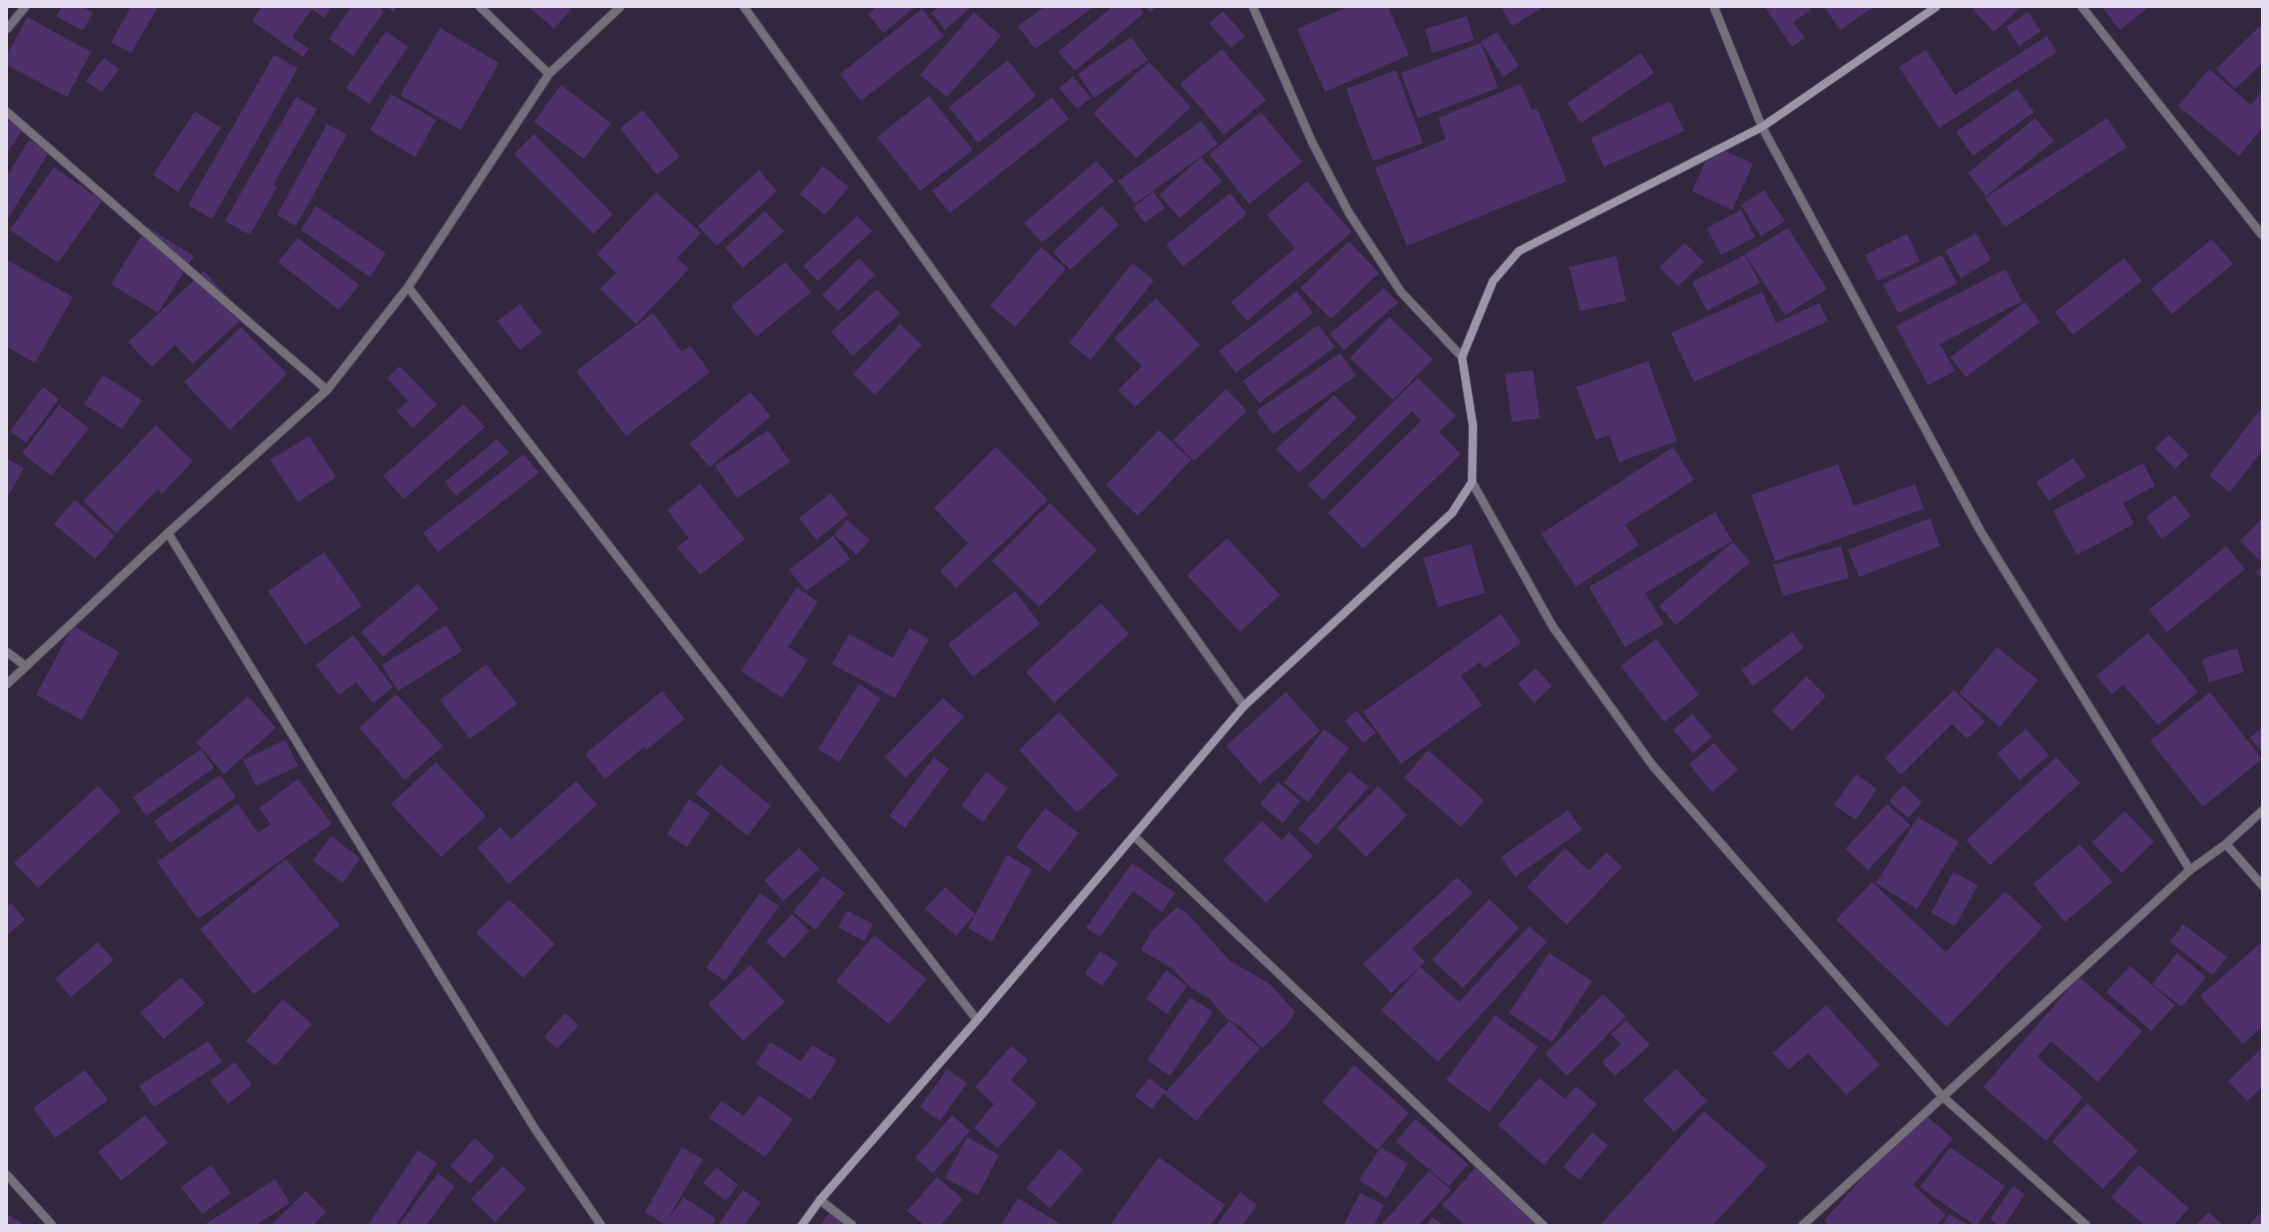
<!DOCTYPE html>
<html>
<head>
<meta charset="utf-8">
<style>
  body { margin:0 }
  #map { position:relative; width:2269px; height:1232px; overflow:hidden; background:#33273f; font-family:"Archivo Narrow",sans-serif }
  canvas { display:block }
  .frame { position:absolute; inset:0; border:8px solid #e5deee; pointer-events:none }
</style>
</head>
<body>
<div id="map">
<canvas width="2269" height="1232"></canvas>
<div class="frame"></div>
</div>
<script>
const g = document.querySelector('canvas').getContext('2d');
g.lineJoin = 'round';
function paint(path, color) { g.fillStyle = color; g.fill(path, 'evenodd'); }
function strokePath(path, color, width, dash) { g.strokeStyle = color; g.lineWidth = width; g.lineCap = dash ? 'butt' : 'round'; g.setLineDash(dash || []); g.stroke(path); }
const building = new Path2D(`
  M62,7h21l10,5 -10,19 -27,-15z
  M131,7h27l-27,46 -20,-11z
  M261,7h71l-8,11 -12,-9 -20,28 17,12 -6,8 -51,-36z
  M351,7h28l5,4 -31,45 -24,-17z
  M386,7h10l-2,5z
  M529,7h39l3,2 -17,20z
  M876,7h39l-32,26 -15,-19z
  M939,7h31v1l-25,22 -14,-17z
  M1044,7h50l-59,42 -17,-23z
  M1112,7h27l5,6 -69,58 -17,-19z
  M1145,7h11l-6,5z
  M1347,7h41l21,48 -84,37 -28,-63z
  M1501,7h43l-32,19z
  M1765,7h44l2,3 -18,12 12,16 -13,9z
  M1824,7h50l-34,23z
  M1976,7h45l-27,25 -21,-22z
  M2102,7h47l-29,23z
  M922,9l22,27 -83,65 -21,-27z
  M1223,11l22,25 -14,12 -22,-25z
  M974,12l27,24 -54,61 -27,-22z
  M2028,12l13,19 -22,15 -13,-19z
  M1467,16l7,24 -42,13 -7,-24z
  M27,17l64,35 -24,45 -60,-32v-10z
  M2260,26l2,2v35l-27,26 -19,-20z
  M440,28l59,35 -38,67 -61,-35z
  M386,31l22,16 -39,57 -23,-16z
  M1497,32l22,34 -16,11 -22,-35z
  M2047,36l10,16 -118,76 -40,-61 27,-17 29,45z
  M1131,37l17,23 -54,38 -16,-24z
  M1481,43l17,45 -80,30 -17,-45z
  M1222,49l44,51 -42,35 -44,-51z
  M1641,53l13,20 -73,50 -14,-20z
  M274,55l24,13 -86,151 -24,-14z
  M104,58l15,11 -17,23 -16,-11z
  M1008,60l28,36 -58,47 -29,-36z
  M1149,62l42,45 -55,51 -43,-45z
  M2209,69l42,36 11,-14v37l-23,28 -61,-50z
  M1396,70l27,73 -50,18 -27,-72z
  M1073,76l18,22 -14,11 -18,-21z
  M1521,84l11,26 5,-2 30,73 -160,65 -32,-78 71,-29 -8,-21z
  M561,85l50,38 -27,36 -50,-37z
  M2017,89l17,23 -61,44 -17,-24z
  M391,94l45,26 -21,37 -45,-27z
  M929,96l44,54 -53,41 -43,-54z
  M296,97l21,12 -44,76 4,2 -27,48 -25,-14z
  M1052,97l17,22 -119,94 -18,-22z
  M1670,101l14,30 -80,36 -13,-29z
  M643,110l37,47 -23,18 -37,-47z
  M195,111l26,17 -43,64 -25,-17z
  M1261,112l41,50 -53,42 -40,-50z
  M7,118l16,11 -16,24z
  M2035,118l19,23 -68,55 -18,-23z
  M2107,118l20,29 -122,80 -20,-29z
  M1201,121l17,23 -83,60 -17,-23z
  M327,124l20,10 -51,92 -19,-11z
  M534,134l79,80 -19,20 -80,-80z
  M29,140l20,12 -42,68v-44z
  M1713,145l40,19 -21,46 -40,-19z
  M1201,157l21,24 -42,37 -21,-23z
  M1096,161l18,20 -72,62 -18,-20z
  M823,166l26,21 -24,28 -25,-21z
  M54,167l48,34 -44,62 -48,-33z
  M759,170l18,21 -60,55 -19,-20z
  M1307,181l45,51 -105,89 -16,-19 64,-54 -28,-33z
  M1764,190l21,31 -24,15 -20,-31z
  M656,192l45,41 -24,25 12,11 -53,55 -36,-35 16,-16 -19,-19z
  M1153,192l12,16 -20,15 -12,-15z
  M1230,193l17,21 -64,53 -17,-22z
  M316,206l70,47 -16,24 -69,-47z
  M1102,206l17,19 -49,45 -17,-18z
  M1741,210l14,27 -34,18 -14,-27z
  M765,211l19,20 -41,37 -18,-20z
  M857,216l15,15 -54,50 -15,-15z
  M147,227l47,29 -36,57 -47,-29z
  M1788,228l39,61 -42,26 -40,-61z
  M1976,233l15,27 -30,18 -16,-27z
  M1907,234l13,27 -42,20 -13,-26z
  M298,238l61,47 -20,25 -61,-48z
  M2212,239l21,25 -61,50 -21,-25z
  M1349,241l30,32 -48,46 -31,-31z
  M1685,243l19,19 -26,24 -19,-19z
  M1041,247l25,22 -51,58 -25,-21z
  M1745,255l15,28 -53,28 -15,-29z
  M1942,255l15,29 -59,29 -15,-29z
  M1616,256l10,45 -46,10 -11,-44z
  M859,258l16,17 -37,36 -16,-16z
  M2124,258l18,23 -69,54 -18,-23z
  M7,260l66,37 -38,66 -28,-16z
  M785,262l26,30 -55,45 -25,-31z
  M1132,263l22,17 -63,80 -22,-17z
  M2005,269l17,32 -82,43 15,27 -27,14 -32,-59z
  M204,271l41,45 -52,48 -18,-19 -23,22 -24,-25z
  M1384,288l14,15 -54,47 -14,-16z
  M877,289l23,24 -47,43 -22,-24z
  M1297,291l16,22 -77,60 -17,-22z
  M1762,292l14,31 43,-20 9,18 -134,61 -23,-49z
  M1156,298l44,47 -65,62 -17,-17 24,-24 -28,-28z
  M2025,302l15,20 -74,55 -16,-20z
  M520,304l22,29 -22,17 -23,-29z
  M653,313l29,39 8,-6 20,26 -84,64 -50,-65z
  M1389,317l44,42 -40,41 -43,-42z
  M900,324l22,21 -47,50 -22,-21z
  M1318,325l17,22 -76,56 -16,-22z
  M241,327l46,47 -57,56 -46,-48z
  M1340,353l16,23 -83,58 -17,-23z
  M1648,361l29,80 -58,21 -10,-27 -13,5 -20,-53z
  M400,366l37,39 -24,23 -16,-17 11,-10 -21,-23z
  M1533,370l7,48 -28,4 -7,-48z
  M103,375l39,25 -20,29 -38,-25z
  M1418,378l38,38 -17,16 22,22 -98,95 -35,-36 93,-92 -9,-10 -89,89 -15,-15z
  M43,387l16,12 -33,44 -16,-12z
  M1226,389l21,22 -53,50 -21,-21z
  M750,392l21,24 -61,51 -21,-23z
  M1334,395l23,23 -58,55 -23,-24z
  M464,404l21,23 -81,72 -21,-23z
  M59,405l30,23 -38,48 -29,-23z
  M2260,410l2,2v39l-32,41 -21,-16z
  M156,425l37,36 -31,33 -4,-5 -42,44 -33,-32z
  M768,430l22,32 -53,36 -22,-32z
  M1159,430l32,30 -53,56 -32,-31z
  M2169,435l20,20 -14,14 -20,-21z
  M309,436l27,41 -38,25 -28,-42z
  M497,439l12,14 -53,43 -11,-14z
  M996,447l52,53 -92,88 -16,-17 28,-28 -34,-35z
  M1673,447l21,33 -69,45 14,20 -63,42 -35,-53z
  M524,454l15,19 -101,79 -15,-19z
  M2073,458l13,18 -37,25 -13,-19z
  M7,459l17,9 -17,30z
  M2143,463l12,23 -32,17 11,21 -57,31 -24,-44z
  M1838,464l16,42 61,-22 9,25 -149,52 -24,-66z
  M700,484l45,55 -45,36 -23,-28 12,-9 -22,-28z
  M831,493l17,22 -32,25 -17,-22z
  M2175,495l16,21 -29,23 -16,-22z
  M75,500l40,36 -20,23 -41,-35z
  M1050,503l47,47 -58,57 -47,-46z
  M1715,512l17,29 -87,52 19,31 -39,23 -36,-60z
  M1930,518l10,28 -81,31 -11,-27z
  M2262,518v40l-2,3 -20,-20z
  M847,520l23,20 -13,15 -23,-20z
  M833,536l17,23 -44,32 -17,-21z
  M1227,538l53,57 -40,37 -53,-57z
  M1733,542l17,20 -74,63 -17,-19z
  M1471,544l14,49 -47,14 -15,-49z
  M1841,546l8,32 -66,18 -10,-31z
  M2226,546l19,23 -78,63 -18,-22z
  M324,552l38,54 -57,39 -37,-54z
  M2262,566v12l-6,-5z
  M418,584l21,25 -56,48 -22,-25z
  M797,587l21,15 -30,45 20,13 -26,38 -41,-27z
  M1015,591l25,33 -67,53 -25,-33z
  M1101,603l28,31 -75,69 -28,-31z
  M1501,614l20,29 -36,25 -5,-6 -19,14 21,29 -81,59 -38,-52z
  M446,625l16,26 -64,40 -16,-26z
  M73,626l46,26 -37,68 -46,-25z
  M909,628l20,11 -34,59 -63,-34 17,-30 44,24z
  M1792,632l12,16 -51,38 -12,-16z
  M2148,633l50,59 -40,33 -35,-40 -11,9 -16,-18z
  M353,635l40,52 -20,16 -17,-21 -17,13 -23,-30z
  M1656,639l43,56 -35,27 -43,-56z
  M1997,647l41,33 -38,47 -41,-34z
  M2237,648l7,24 -35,10 -7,-23z
  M486,664l31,40 -47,35 -30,-39z
  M1536,668l16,18 -18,17 -16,-19z
  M1806,676l20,20 -34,35 -20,-20z
  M859,684l22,14 -42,64 -21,-13z
  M1954,690l31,32 -18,17 -15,-15 -51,51 -16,-17z
  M662,691l23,28 -39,31 -2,-3 -39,32 -20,-25z
  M1286,692l34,39 -60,53 -34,-38z
  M2210,692l52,67 -59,48 -53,-66z
  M396,694l47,52 -38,34 -46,-52z
  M248,696l28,32 -52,46 -28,-32z
  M943,698l21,19 -58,61 -21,-21z
  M1356,711l20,22 -13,10 -18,-22z
  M1059,712l59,63 -41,38 -58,-63z
  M1692,714l20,23 -19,16 -20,-23z
  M2262,727v24l-12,-13z
  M1324,729l25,19 -41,54 -24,-19z
  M2026,729l23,26 -29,25 -23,-26z
  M285,740l13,26 -42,20 -13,-26z
  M1714,743l24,27 -26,22 -23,-28z
  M201,749l13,19 -68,48 -13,-19z
  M1428,750l56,50 -23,27 -57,-49z
  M934,757l15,12 -44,59 -16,-12z
  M2056,757l24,26 -90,82 -24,-25z
  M436,762l50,54 -45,41 -50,-53z
  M720,764l51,42 -24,30 -51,-42z
  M1349,771l20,16 -52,58 -19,-16z
  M986,772l22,16 -25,34 -22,-16z
  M1856,774l21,15 -21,31 -22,-15z
  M220,775l16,22 -66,46 -16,-22z
  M298,779l34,45 -134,95 -41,-57 81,-58 20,29 13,-9 -12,-16z
  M576,781l21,24 -88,79 -32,-36 23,-21 11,12z
  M1278,782l22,19 -17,22 -23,-19z
  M1903,785l19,17 -14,16 -19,-17z
  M98,786l23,25 -83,77 -24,-25z
  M1378,786l29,29 -41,42 -29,-29z
  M689,799l21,14 -23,34 -20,-13z
  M1887,804l23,21 -42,45 -23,-21z
  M1045,808l34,25 -30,39 -33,-25z
  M1568,810l14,20 -67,47 -14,-20z
  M2125,811l29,31 -32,31 -30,-31z
  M1918,817l41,25 -42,67 -41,-26z
  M1262,821l20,19 7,-8 24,24 -47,47 -43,-43z
  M331,836l29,22 -17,25 -30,-22z
  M2080,844l32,38 -47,40 -32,-38z
  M799,848l20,21 -36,32 -19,-21z
  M1565,848l24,23 17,-19 16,15 -55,58 -40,-38z
  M1007,855l25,14 -40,73 -24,-14z
  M286,859l54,66 -86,70 -54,-66z
  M1132,863l43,30 -13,19 -29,-21 -33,46 -14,-9z
  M1953,872l25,13 -23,41 -24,-13z
  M823,876l22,17 -30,37 -22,-18z
  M1457,877l16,16 -61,56 13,13 -34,31 -28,-29z
  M1872,882l74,70 59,-61 38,36 -96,100 -111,-107z
  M945,887l30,27 -19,22 -31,-27z
  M760,893l19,13 -54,75 -19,-13z
  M509,899l46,45 -32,34 -47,-45z
  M1489,899l30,29 -56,60 -31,-28z
  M11,903l14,17 -18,15v-29z
  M1177,907l9,5 44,49 39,22 26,29 -9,14 -24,22 -20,-20 -15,-9 -17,-20 -19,-11 -18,-19 -32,-19 11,-19z
  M847,911l26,13 -9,17 -26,-14z
  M792,914l17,17 -25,27 -18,-16z
  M2183,924l44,33 -14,18 -43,-33z
  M1529,926l18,16 -109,120 -57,-52 39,-43 39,35z
  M874,935l53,44 -38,45 -53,-43z
  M98,942l16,18 -43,37 -16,-18z
  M2262,942v85l-19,17 -43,-48z
  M1100,951l18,12 -16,23 -17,-12z
  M1549,953l43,28 -40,61 -43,-29z
  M2177,953l29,24 -24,30 -30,-23z
  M750,965l35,37 -42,39 -35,-37z
  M2130,966l45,39 -24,26 -45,-39z
  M1166,970l21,16 -20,28 -21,-15z
  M181,977l24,26 -41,36 -24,-26z
  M2079,977l63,54 -44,51 -47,-41 -14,16 46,40 -37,44 -63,-54z
  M1603,994l23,22 -59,60 -22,-22z
  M1190,997l23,15 -43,64 -23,-16z
  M283,999l29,25 -37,42 -29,-25z
  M1826,1005l54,60 -34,30 -38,-42 -19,17 -16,-17z
  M565,1013l14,12 -22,24 -13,-12z
  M1495,1015l43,32 -49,65 -43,-32z
  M1626,1020l24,25 -35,31 -13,-14 19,-18 -10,-10z
  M1229,1021l31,27 -64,73 -32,-27z
  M208,1041l14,21 -68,45 -15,-21z
  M770,1042l31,19 11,-16 25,15 -26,40 -55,-36z
  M1011,1046l17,14 -17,20 26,23 -39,45 -24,-20 20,-24 -19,-17z
  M2262,1048v39l-15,14 -19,-20z
  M235,1062l17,23 -24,19 -18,-23z
  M1354,1065l55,48 -32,37 -55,-48z
  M947,1069l20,14 -27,38 -20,-14z
  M1676,1069l31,32 -33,31 -31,-32z
  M85,1070l23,30 -53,38 -22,-30z
  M1149,1078l17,13 -14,18 -17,-13z
  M1539,1078l26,21 11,-13 21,18 -53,61 -46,-40z
  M759,1095l34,24 -28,38 -56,-39 12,-17 23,15z
  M2087,1103l51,48 -35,38 -51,-47z
  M1704,1111l63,55 -54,59h-113z
  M1921,1111l32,28 -40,46 33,30 -9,10h-108l-5,-4z
  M145,1115l23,28 -47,38 -23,-29z
  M952,1115l18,16 -37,42 -18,-15z
  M1415,1119l53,45 -19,22 -53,-44z
  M1592,1132l16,13 -29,35 -16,-13z
  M967,1137l32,18 -21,40 -33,-17z
  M475,1138l20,19 -25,27 -20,-18z
  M682,1147l21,12 -37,63 18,-25 32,22 -4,6h-47l-20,-13z
  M1381,1147l27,17 -21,34 -28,-18z
  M1950,1147l55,39 -28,39h-3l-54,-38z
  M1060,1149l23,20 -33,39 -24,-20z
  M418,1150l19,13 -41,62h-28z
  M1159,1157l66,48 -14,20h-101z
  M211,1165l20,28 -29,21 -21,-27z
  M2139,1165l50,43 -15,17h-30l-33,-28z
  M503,1166l23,23 -31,33 -24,-23z
  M716,1167l22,18 -12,16 -23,-18z
  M1476,1167l61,54 -4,4h-68l-23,-20z
  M1429,1171l22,19 -32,35h-38z
  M438,1173l17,13 -29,39h-27z
  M937,1177l26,22 -22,26h-17l-17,-14z
  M275,1179l15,24 -34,22h-52z
  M2013,1186l12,8 -20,31h-7l-8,-6z
  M743,1190l18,12 -17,23h-26z
  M306,1191l20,21 -13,13h-42z
  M1240,1192l17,13 -14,20h-26z
  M1360,1193l24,12 -10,20h-28l-2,-1z
  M1018,1198l44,27h-61z
  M833,1208l23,17h-36z
  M2262,1211v14h-13z
  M2208,1212l15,13h-27z
  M1949,1214l20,11h-27z
  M8,1215l17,10h-18z
  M1432,1217l12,8h-17z`);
const street = new Path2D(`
  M480,7l69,67
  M744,7l500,699
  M1253,7l59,135 37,71 52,79 61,65
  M1714,7l48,120 219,405 209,338
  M2082,7l180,228
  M7,29l18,-22
  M7,112l320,278
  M408,287l569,733
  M1472,482l81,145 100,139 289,330 144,129
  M168,533l367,596 66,96
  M7,652l17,13
  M7,684l161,-151 159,-143 81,-103 141,-213 71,-67
  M1134,836l409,389
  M2226,844l36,41
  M7,1175l45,50
  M820,1200l32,25
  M1803,1225l387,-355 36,-26 36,-33`);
const secondary = new Path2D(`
  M802,1225l18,-25 157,-180 267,-314 208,-193 20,-31 1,-56 -11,-69 31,-76 26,-30 243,-124 174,-120`);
paint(building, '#4e306a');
strokePath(street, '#4f445b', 10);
strokePath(secondary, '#4f445b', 10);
strokePath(street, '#756f7c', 8);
strokePath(secondary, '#9d94a8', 8);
</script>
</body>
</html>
